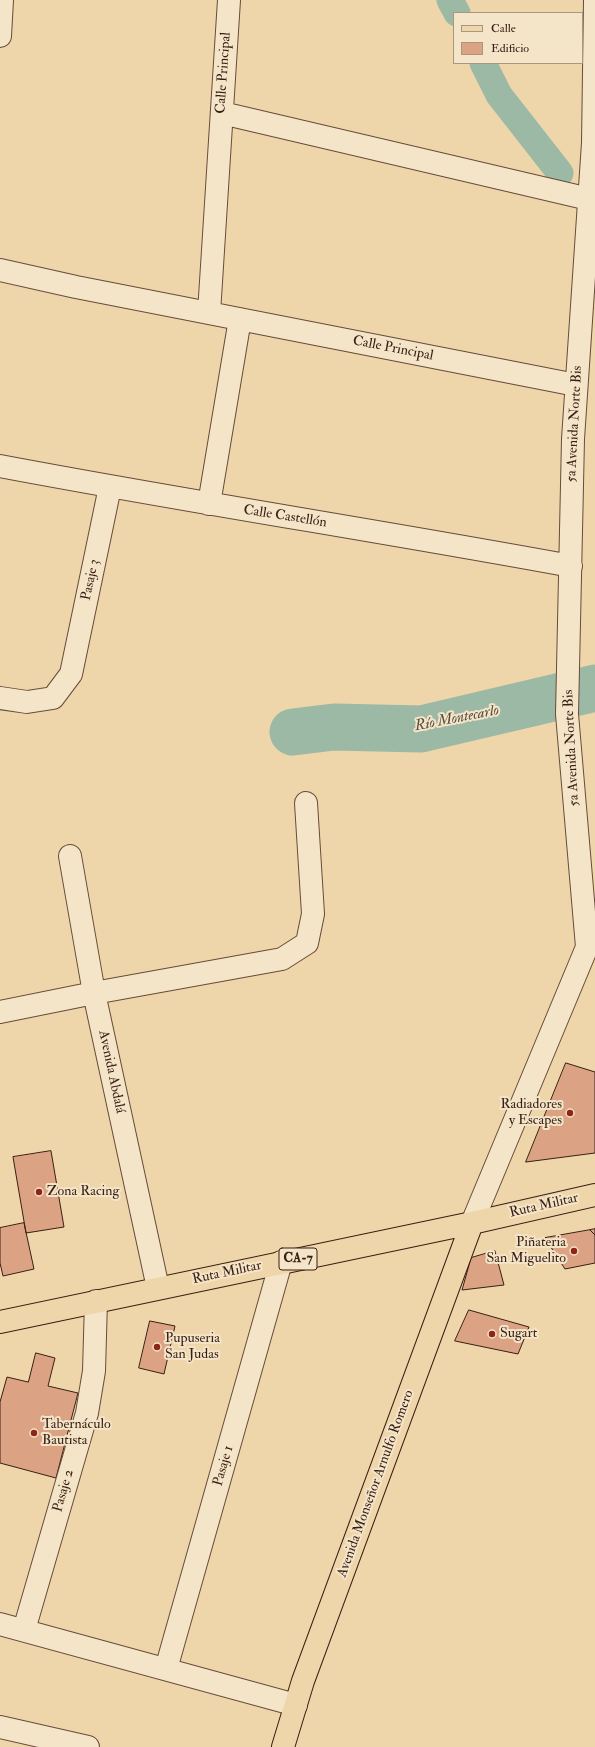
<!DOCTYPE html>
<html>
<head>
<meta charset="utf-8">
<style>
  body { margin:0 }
  #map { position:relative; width:595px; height:1747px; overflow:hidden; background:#eed5aa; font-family:"IM FELL Double Pica",serif }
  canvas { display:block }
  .legend { position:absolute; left:453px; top:12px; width:130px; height:52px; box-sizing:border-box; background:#f4e4c8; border:1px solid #a99580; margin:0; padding:5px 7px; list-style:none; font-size:12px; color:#381f14 }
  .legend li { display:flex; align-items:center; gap:8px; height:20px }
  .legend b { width:20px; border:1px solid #a99580 }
</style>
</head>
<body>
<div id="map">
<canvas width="595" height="1747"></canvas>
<ul class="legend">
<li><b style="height:5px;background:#eed5aa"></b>Calle</li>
<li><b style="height:11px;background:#dca284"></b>Edificio</li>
</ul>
</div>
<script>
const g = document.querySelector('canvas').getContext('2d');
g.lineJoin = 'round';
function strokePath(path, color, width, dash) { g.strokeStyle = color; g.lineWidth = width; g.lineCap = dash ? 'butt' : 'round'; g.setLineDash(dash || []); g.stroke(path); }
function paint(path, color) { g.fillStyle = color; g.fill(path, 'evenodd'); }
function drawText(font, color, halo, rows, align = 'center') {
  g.font = font + ' "IM FELL Double Pica",serif'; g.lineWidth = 4; g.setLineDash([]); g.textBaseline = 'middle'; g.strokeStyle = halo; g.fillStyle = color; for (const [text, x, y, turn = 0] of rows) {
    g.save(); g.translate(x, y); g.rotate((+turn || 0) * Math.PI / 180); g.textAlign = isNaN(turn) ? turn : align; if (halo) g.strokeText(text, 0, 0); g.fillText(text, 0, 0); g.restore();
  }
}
const stream = new Path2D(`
  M583,691l12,-3`);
const canal = new Path2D(`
  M450,0l7,13
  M483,63l16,32 61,78`);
const river = new Path2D(`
  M293,732l41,-5 87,2 174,-41`);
const building = new Path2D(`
  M566,1063l29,9v81l-69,9z
  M51,1151l13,76 -38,6 -13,-76z
  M24,1223l10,46 -31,7 -3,-13v-35z
  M595,1229v6l-5,-5z
  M590,1230l5,5v28l-30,6 -20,-31z
  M495,1251l9,34 -42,5 9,-32z
  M469,1310l60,17 -11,27 -63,-13z
  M150,1321l25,5 -11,48 -25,-6z
  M36,1353l19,5 -7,28 30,7 -22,85 -56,-15v-61l7,-25 21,5z`);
const minor = new Path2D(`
  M0,36l2,-36
  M222,113l367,86
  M0,270l76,17 500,98
  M209,313l20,-313
  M0,466c190,36 381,65 571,100
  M209,504l31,-185
  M0,698l27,4 26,-4 18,-24 39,-187
  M70,856l24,137 64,295
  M0,1012l94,-19 188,-34 25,-16 6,-29 -7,-111
  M472,1223l115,-276 -20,-233 6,-275 20,-296 2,-142
  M0,1624l296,81
  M24,1630l63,-217 7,-42 2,-70
  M166,1669l115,-407
  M0,1727l88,20`);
const major = new Path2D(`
  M0,1322l472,-99 123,-28
  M283,1747l20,-66 169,-458`);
const markers = [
  [570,1113,4,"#8f2418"],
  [39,1192,4,"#8f2418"],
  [574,1251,4,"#8f2418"],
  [492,1334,4,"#8f2418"],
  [157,1347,4,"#8f2418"],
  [34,1433,4,"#8f2418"]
];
const shields = [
  [298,1259,38]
];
const shieldNames = [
  ["CA-7",298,1259]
];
const streetNames = [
  ["Calle Principal",224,73,-86],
  ["Calle Principal",393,349,11],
  ["5a Avenida Norte Bis",575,424,-87],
  ["Calle Castellón",285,517,9],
  ["Pasaje 3",91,580,-78],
  ["5a Avenida Norte Bis",572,748,-93],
  ["Avenida Abdalá",111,1072,78],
  ["Ruta Militar",544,1206,-13],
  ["Ruta Militar",227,1273,-12],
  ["Pasaje 1",224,1466,-74],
  ["Avenida Monseñor Arnulfo Romero",376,1484,-70],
  ["Pasaje 2",64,1491,-74]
];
const poiNames = [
  ["Radiadores",562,1105,"right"],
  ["y Escapes",562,1121,"right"],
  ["Zona Racing",47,1192],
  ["Piñateria",566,1243,"right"],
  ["San Miguelito",566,1259,"right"],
  ["Sugart",500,1334],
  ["Pupuseria",165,1339],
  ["San Judas",165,1355],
  ["Tabernáculo",42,1425],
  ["Bautista",42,1441]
];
const waterNames = [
  ["Río Montecarlo",457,719,-11]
];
strokePath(stream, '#737b6a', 8);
strokePath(canal, '#9bb9a4', 27);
strokePath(river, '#9bb9a4', 47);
paint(building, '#dca284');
strokePath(building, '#381f14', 1);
strokePath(minor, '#664c3a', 24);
strokePath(major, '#381f14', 24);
strokePath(minor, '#f4e4c8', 22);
strokePath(major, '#eed5aa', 22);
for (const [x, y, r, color] of markers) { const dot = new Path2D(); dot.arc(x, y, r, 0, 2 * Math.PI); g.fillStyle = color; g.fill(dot); strokePath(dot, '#f4e4c8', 1.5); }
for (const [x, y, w] of shields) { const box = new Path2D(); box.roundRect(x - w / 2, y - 11, w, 22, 3); g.fillStyle = '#f4e4c8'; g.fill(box); strokePath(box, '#381f14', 1); }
drawText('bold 13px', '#381f14', null, shieldNames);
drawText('14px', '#381f14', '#f4e4c8', streetNames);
drawText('14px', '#381f14', '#f4e4c8', poiNames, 'left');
drawText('italic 15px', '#564d3f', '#f4e4c8', waterNames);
</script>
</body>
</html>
